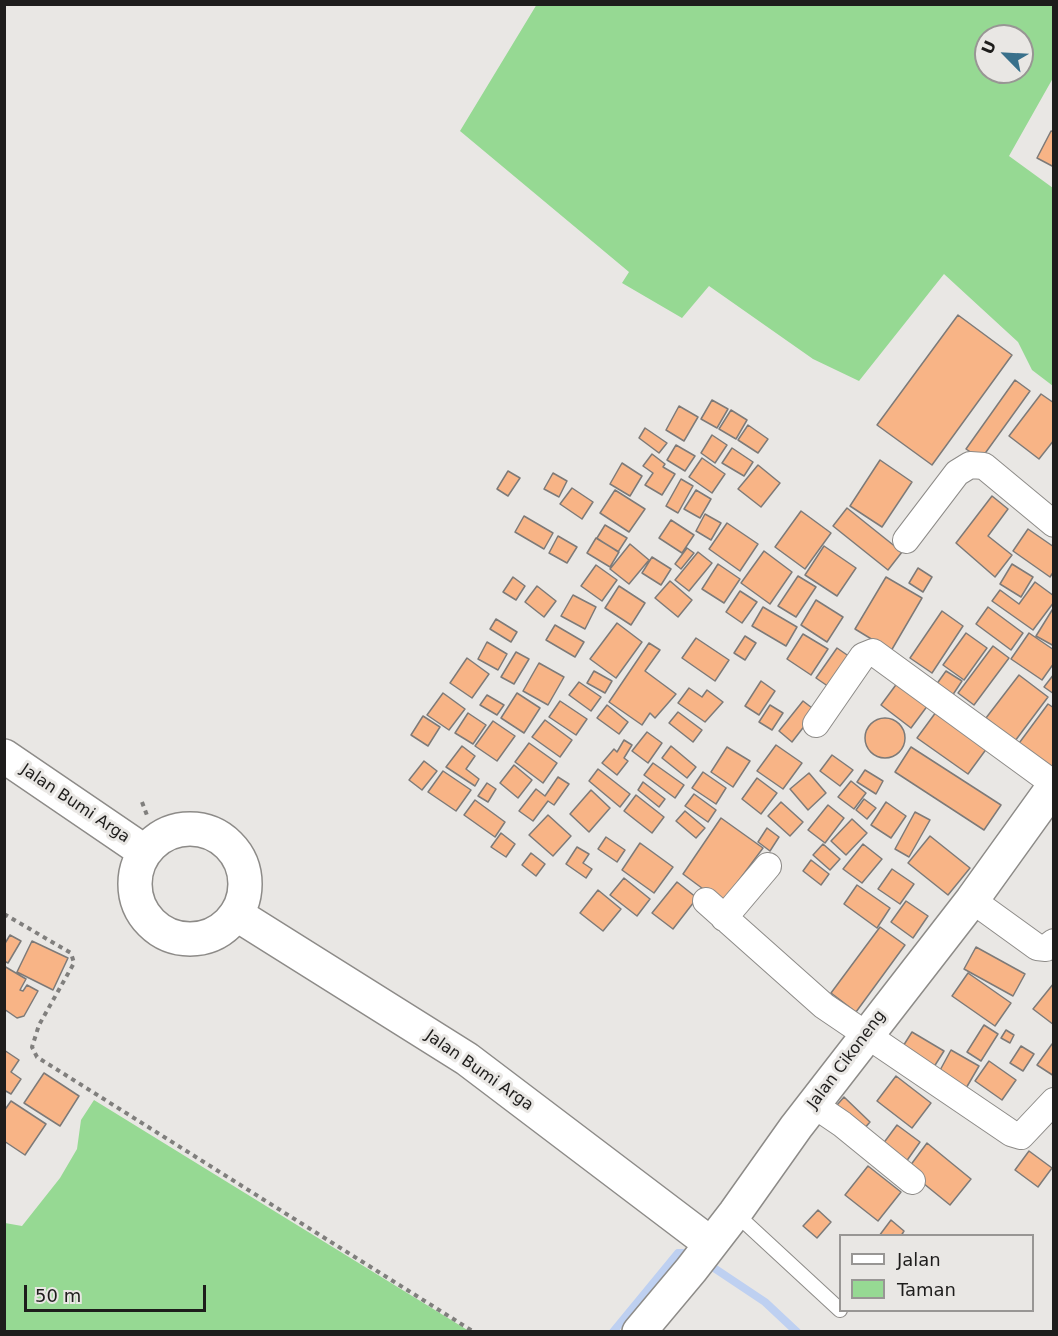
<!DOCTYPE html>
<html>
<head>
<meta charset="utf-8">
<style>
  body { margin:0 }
  #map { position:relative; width:1058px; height:1336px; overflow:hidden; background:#e9e7e4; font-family:"DejaVu Sans",sans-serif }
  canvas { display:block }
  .frame { position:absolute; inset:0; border:6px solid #1e1d1c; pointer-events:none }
  .legend { position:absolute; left:839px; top:1234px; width:195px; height:78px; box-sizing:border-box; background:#e9e7e4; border:2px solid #989694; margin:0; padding:8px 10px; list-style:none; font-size:18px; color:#1e1d1c }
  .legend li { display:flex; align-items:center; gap:12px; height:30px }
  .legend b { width:30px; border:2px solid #989694 }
  .north { position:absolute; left:974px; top:24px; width:60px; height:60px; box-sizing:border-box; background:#e9e7e4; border:2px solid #989694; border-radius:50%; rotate:294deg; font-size:16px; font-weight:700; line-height:24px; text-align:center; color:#1e1d1c }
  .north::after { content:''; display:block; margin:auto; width:21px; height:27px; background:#39708b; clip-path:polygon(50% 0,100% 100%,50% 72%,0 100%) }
  .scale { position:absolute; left:24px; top:1285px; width:182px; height:27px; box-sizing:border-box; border:3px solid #1e1d1c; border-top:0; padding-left:8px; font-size:18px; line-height:21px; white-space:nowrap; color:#1e1d1c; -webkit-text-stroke:4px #e9e7e4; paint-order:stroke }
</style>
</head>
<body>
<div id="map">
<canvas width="1058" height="1336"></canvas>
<div class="frame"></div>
<ul class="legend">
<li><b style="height:8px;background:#fff"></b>Jalan</li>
<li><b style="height:16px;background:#96d993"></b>Taman</li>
</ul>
<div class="north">U</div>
<div class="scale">50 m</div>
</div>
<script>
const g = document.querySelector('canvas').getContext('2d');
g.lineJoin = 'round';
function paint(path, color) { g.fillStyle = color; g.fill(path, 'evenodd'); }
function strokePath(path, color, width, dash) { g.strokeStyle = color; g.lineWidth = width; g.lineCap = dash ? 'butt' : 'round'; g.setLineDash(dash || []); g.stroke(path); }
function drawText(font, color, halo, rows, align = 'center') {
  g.font = font + ' "DejaVu Sans",sans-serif'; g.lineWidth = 6; g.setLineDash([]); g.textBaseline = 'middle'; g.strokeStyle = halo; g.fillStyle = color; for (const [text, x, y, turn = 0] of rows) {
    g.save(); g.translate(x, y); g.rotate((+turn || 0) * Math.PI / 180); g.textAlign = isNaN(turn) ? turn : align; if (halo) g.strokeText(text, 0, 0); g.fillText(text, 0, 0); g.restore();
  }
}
const green = new Path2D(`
  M537,4l516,1v73l-44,78 44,32v198l-21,-16 -14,-28 -74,-68 -85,107 -46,-22 -104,-73 -27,32 -60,-35 7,-11 -169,-141zM986,36h36v36h-36z
  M94,1100l375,231h-464v-108l17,3 38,-48 17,-29 4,-29z`);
const stream = new Path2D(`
  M714,1268l51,34 32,30
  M613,1332l65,-79h10`);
const building = new Path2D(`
  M1051,131l3,1v35l-17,-9z
  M958,315l54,40 -80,110 -55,-40z
  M1015,380l15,11 -49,68 -15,-10z
  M1041,394l13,9v37l-15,19 -30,-23z
  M712,400l16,9 -11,19 -16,-9z
  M679,406l19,11 -14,24 -18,-11z
  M731,410l16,10 -11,19 -17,-10z
  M748,425l20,14 -10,14 -20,-13z
  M645,428l22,15 -8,10 -20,-15z
  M712,435l15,10 -12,18 -14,-10z
  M676,445l19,11 -10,15 -18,-11z
  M732,448l21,14 -9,14 -22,-13z
  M652,454l13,10 -2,3 12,7 -13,21 -17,-10 8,-12 -10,-7z
  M702,458l23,16 -13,19 -23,-16z
  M880,460l32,22 -30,45 -32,-21z
  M622,463l20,13 -12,20 -20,-12z
  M758,465l22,18 -19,24 -23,-18z
  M508,471l12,7 -12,18 -11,-7z
  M553,473l14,8 -8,16 -15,-8z
  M681,479l12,7 -15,27 -12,-7z
  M572,488l21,14 -11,17 -22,-15z
  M615,490l30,19 -16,23 -29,-19z
  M696,490l15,9 -11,19 -16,-9z
  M992,496l16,13 -20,27 24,19 -17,22 -39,-34z
  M847,508l55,44 -14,18 -55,-44z
  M801,511l30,22 -26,36 -30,-22z
  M705,514l16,9 -10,17 -15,-9z
  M524,516l29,17 -9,16 -29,-17z
  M671,520l23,15 -12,18 -23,-15z
  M727,523l31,21 -18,27 -31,-22z
  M605,525l22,13 -9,14 -21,-14z
  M1028,529l26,18v24l-4,6 -37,-26z
  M558,536l19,11 -10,16 -18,-10z
  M596,538l23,14 -9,15 -23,-14z
  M630,544l19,16 -20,24 -19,-15z
  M824,546l32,22 -19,28 -32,-21z
  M687,548l7,5 -13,16 -6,-5z
  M764,551l28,21 -22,32 -29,-21z
  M698,552l14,11 -23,28 -14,-11z
  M652,557l19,12 -10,16 -19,-12z
  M718,564l22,15 -16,24 -22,-14z
  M1012,564l21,13 -12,20 -21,-13z
  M596,565l21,15 -15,21 -21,-15z
  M918,568l14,9 -9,15 -14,-9z
  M798,576l18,11 -20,30 -18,-11z
  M513,577l12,9 -9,14 -13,-8z
  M886,577l36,21 -31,53 -36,-22z
  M670,581l22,19 -14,17 -23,-19z
  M1035,582l19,14v6l-21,28 -41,-29 8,-11 19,14z
  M537,586l19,15 -12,16 -19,-15z
  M619,586l26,17 -14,22 -26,-17z
  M740,591l17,11 -15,21 -16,-11z
  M573,595l23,12 -11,22 -24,-13z
  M816,600l27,17 -16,25 -26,-17z
  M763,607l34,20 -11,19 -34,-20z
  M988,607l35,26 -12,17 -35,-26z
  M1054,607v39l-18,-10z
  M942,611l21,15 -31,47 -22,-15z
  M496,619l21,13 -6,10 -21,-13z
  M617,623l25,19 -26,36 -26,-19z
  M555,625l29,17 -9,15 -29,-17z
  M966,633l21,15 -23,32 -21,-15z
  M1029,633l25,17v13l-12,17 -31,-21z
  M803,634l25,15 -17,26 -24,-16z
  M745,636l11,7 -11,17 -11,-7z
  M696,638l33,22 -14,21 -33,-23z
  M487,642l20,12 -9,16 -20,-11z
  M649,643l11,7 -15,21 31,23 -21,24 -5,-5 -8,12 -33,-23z
  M993,646l16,12 -35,47 -16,-12z
  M837,648l16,11 -21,30 -16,-11z
  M516,652l13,7 -15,25 -13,-7z
  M467,658l22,16 -17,24 -22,-15z
  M539,663l25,14 -16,28 -25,-14z
  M594,671l18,10 -7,12 -18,-10z
  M946,671l16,10 -10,15 -16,-11z
  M1054,674v20l-10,-7z
  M1019,675l29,22 -33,44 -29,-23z
  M901,678l30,23 -20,27 -30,-23z
  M761,681l14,10 -16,24 -14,-9z
  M579,682l22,15 -10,14 -22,-16z
  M689,688l13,9 5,-7 16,12 -18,20 -27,-19z
  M443,693l22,16 -16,21 -22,-15z
  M517,693l23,15 -16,25 -23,-15z
  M487,695l17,10 -7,10 -17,-10z
  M560,701l27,18 -11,16 -27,-18z
  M803,701l13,10 -24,31 -13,-11z
  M1048,704l6,4v64l-40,-22z
  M607,705l21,17 -9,12 -22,-16z
  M770,705l13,8 -11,17 -13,-8z
  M939,708l51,36 -22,30 -51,-36z
  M678,712l24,18 -9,12 -24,-19z
  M468,713l18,12 -13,19 -18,-11z
  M423,716l17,11 -12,19 -17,-11z
  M865 738a20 20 0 1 1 40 0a20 20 0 1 1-40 0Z
  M545,720l27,20 -12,17 -28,-20z
  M493,721l22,15 -18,25 -22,-15z
  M647,732l15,11 -14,20 -16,-12z
  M624,740l8,5 -8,13 4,3 -11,14 -15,-12 12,-14 3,3z
  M529,743l28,20 -14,20 -28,-21z
  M776,745l26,18 -19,26 -26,-18z
  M462,746l13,10 -9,13 13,10 -4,7 -29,-19z
  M671,746l25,21 -9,11 -25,-20z
  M727,747l23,14 -17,26 -22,-15z
  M911,747l90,58 -17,25 -89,-58z
  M832,755l21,15 -13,16 -20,-15z
  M424,761l13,10 -15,19 -13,-10z
  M653,763l31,22 -9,13 -31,-23z
  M514,765l18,15 -14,18 -18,-15z
  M598,769l32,25 -10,13 -31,-26z
  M865,770l18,11 -7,13 -19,-12z
  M443,771l28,19 -15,21 -28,-19z
  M703,772l23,16 -10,16 -24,-16z
  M809,773l17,20 -18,17 -18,-21z
  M558,777l11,7 -15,21 -6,-4 -15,20 -14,-10 17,-22 9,7z
  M757,778l20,15 -16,21 -19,-15z
  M851,781l15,12 -12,16 -16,-12z
  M643,782l22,17 -6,8 -21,-17z
  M487,783l9,6 -8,13 -10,-6z
  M591,790l19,18 -21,24 -19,-18z
  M694,794l22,16 -8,12 -23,-16z
  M636,795l28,22 -12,16 -28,-22z
  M864,799l12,9 -9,11 -11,-9z
  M475,800l30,22 -10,15 -31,-22z
  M781,802l22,20 -13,14 -22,-20z
  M886,802l20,14 -15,22 -20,-13z
  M828,805l16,13 -19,25 -17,-13z
  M685,811l20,17 -9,10 -20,-17z
  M915,812l15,8 -21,37 -14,-8z
  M548,815l23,21 -18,20 -24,-21z
  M721,818l42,30 -41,55 -39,-29z
  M852,819l15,14 -21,22 -15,-14z
  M767,828l12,9 -9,14 -12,-9z
  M501,833l14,11 -9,13 -15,-10z
  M930,836l40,32 -22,27 -40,-32z
  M606,837l19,13 -8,12 -19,-13z
  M640,843l33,24 -19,26 -32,-23z
  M823,844l17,15 -10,11 -17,-15z
  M863,844l19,15 -20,24 -19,-14z
  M577,847l12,7 -6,9 9,6 -6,9 -20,-14z
  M531,853l14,11 -9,12 -14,-11z
  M811,860l18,14 -8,11 -18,-14z
  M892,869l22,15 -14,20 -22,-15z
  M624,878l26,21 -13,17 -27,-21z
  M677,882l20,16 -24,31 -21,-16z
  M857,885l33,23 -13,20 -33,-24z
  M598,890l23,19 -18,22 -23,-18z
  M906,901l22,15 -15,22 -22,-16z
  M880,927l25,18 -49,67 -25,-19z
  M10,935l11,6 -13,22 -4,-2v-16z
  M32,941l36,17 -15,32 -36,-18z
  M976,947l49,27 -12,22 -49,-27z
  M4,966l22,13 -6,11 3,1 4,-6 11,6 -14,25 -7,2 -13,-9z
  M968,973l43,30 -16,23 -43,-30z
  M1054,983v42l-21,-16z
  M984,1025l14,9 -17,27 -14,-9z
  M1006,1030l8,5 -4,8 -9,-5z
  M912,1032l32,19 -12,19 -32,-19z
  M1052,1044l2,2v30l-17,-11z
  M1021,1046l13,8 -11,17 -13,-8z
  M4,1050l15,10 -8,12 10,7 -10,15 -7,-4z
  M951,1050l28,16 -14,24 -27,-16z
  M989,1061l27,19 -14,20 -27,-19z
  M44,1073l35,23 -19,30 -36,-23z
  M896,1076l35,27 -19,25 -35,-27z
  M844,1097l26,25 -7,8 -26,-25z
  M11,1101l35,23 -21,31 -21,-14v-30z
  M897,1125l23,17 -19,27 -24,-17z
  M927,1143l44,36 -21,26 -43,-35z
  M1029,1151l23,17 -14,19 -23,-17z
  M868,1166l33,26 -23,29 -33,-26z
  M818,1210l13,12 -14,16 -14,-12z
  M891,1220l13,11 -3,5h-22z`);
const path = new Path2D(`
  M142,802l6,16
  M4,914l67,39 3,10 -35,62 -7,22 5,10 437,275`);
const lane = new Path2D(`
  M735,1213l105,97`);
const street = new Path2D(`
  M906,540l51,-67 13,-8 14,1 70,58
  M816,724l47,-68 10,-4 181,132
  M972,900l65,47 9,1 8,-6
  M706,901l118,105 187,127 10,3 33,-35
  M724,918l44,-52
  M814,1105l28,19 70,57`);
const secondary = new Path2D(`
  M4,756l141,96
  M135 884a55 55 0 1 1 110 0a55 55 0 1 1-110 0Z
  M236,914l231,145 244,185
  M639,1332l52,-62 44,-57 61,-86 176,-227 82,-114`);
const streetNames = [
  ["Jalan Bumi Arga",75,804,34],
  ["Jalan Cikoneng",847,1060,-53],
  ["Jalan Bumi Arga",479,1071,35]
];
paint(green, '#96d993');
strokePath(stream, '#bed0f1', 8);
paint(building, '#f8b486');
strokePath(building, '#7d7a78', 1.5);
strokePath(lane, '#8d8b88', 16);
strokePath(street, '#8d8b88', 28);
strokePath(secondary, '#8d8b88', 36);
strokePath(path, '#807f7d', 4, [4.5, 4.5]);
strokePath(lane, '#fff', 14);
strokePath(street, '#fff', 26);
strokePath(secondary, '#fff', 33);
drawText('16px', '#1e1d1c', '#e9e7e4', streetNames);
</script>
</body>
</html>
